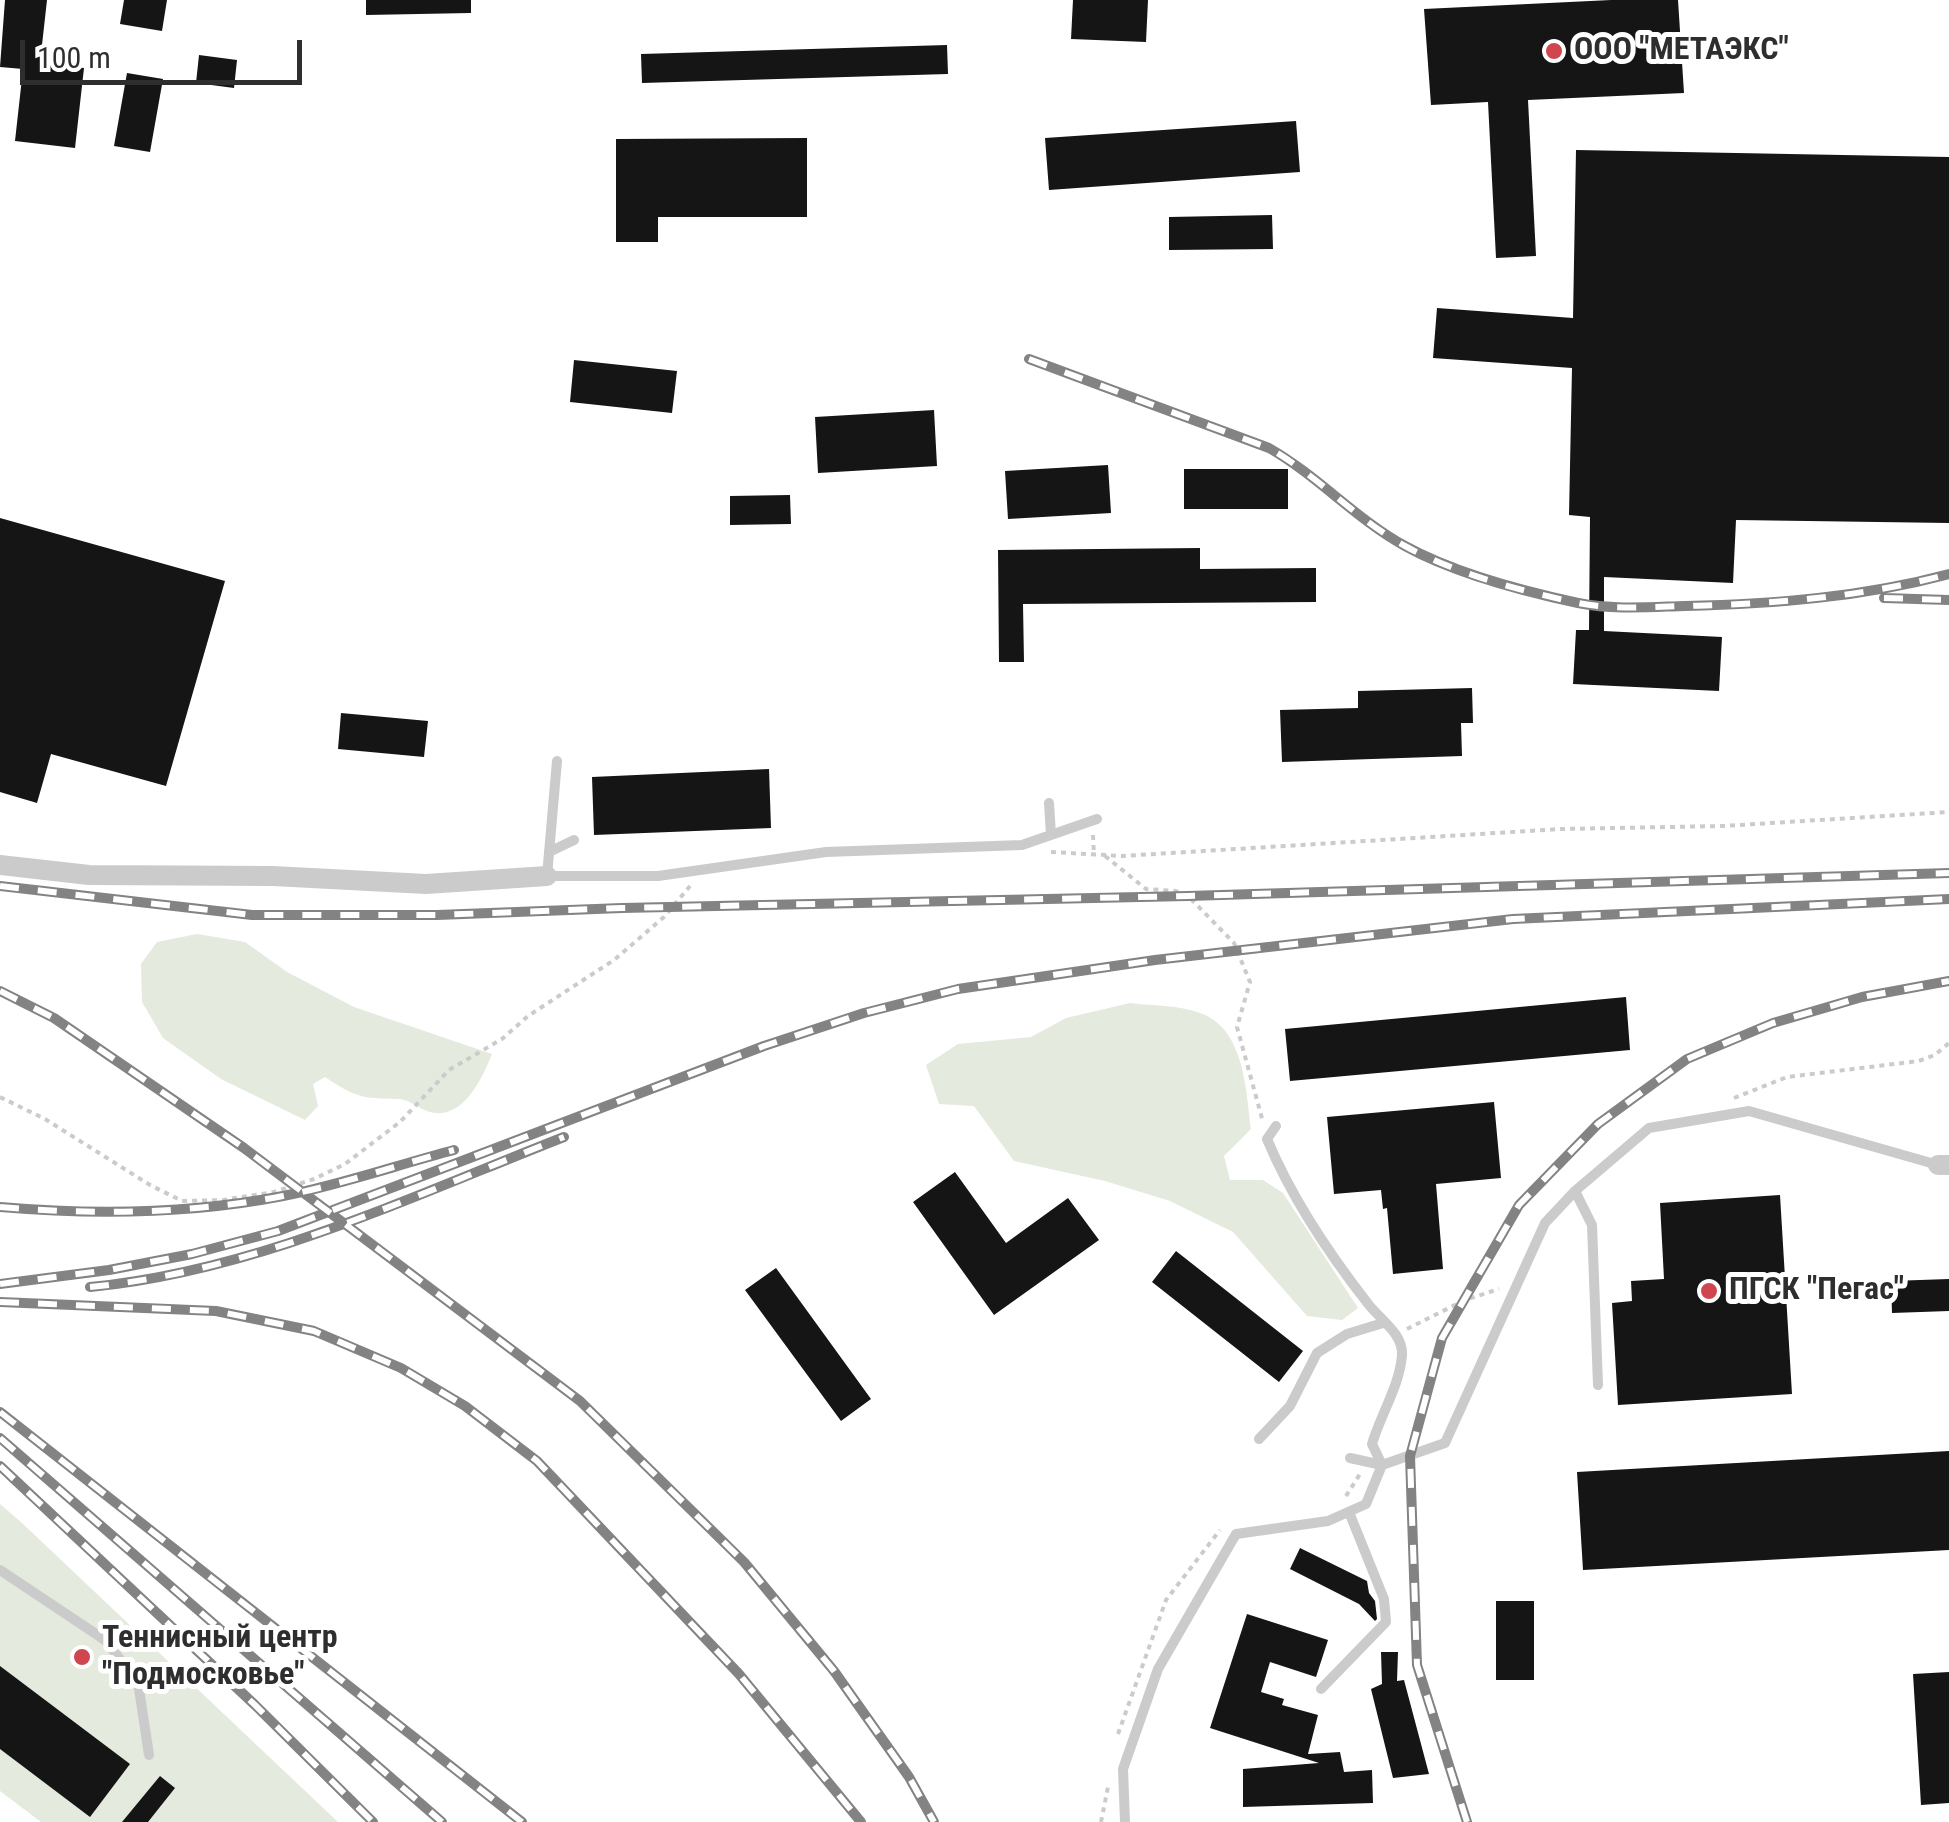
<!DOCTYPE html>
<html>
<head>
<meta charset="utf-8">
<style>
  body { margin:0 }
  #map { position:relative; width:1949px; height:1822px; overflow:hidden; background:#fff; font-family:"Roboto Condensed",sans-serif }
  canvas { display:block }
  .scale { position:absolute; left:20px; top:40px; width:282px; height:45px; box-sizing:border-box; border:5px solid #2e2e2e; border-top:0; padding-left:12px; font-size:30px; line-height:35px; white-space:nowrap; color:#2e2e2e; -webkit-text-stroke:8px #fff; paint-order:stroke }
</style>
</head>
<body>
<div id="map">
<canvas width="1949" height="1822"></canvas>
<div class="scale">100 m</div>
</div>
<script>
const g = document.querySelector('canvas').getContext('2d');
g.lineJoin = 'round';
function paint(path, color) { g.fillStyle = color; g.fill(path, 'evenodd'); }
function strokePath(path, color, width, dash) { g.strokeStyle = color; g.lineWidth = width; g.lineCap = dash ? 'butt' : 'round'; g.setLineDash(dash || []); g.stroke(path); }
function drawText(font, color, halo, rows, align = 'center') {
  g.font = font + ' "Roboto Condensed",sans-serif'; g.lineWidth = 10; g.setLineDash([]); g.textBaseline = 'middle'; g.strokeStyle = halo; g.fillStyle = color; for (const [text, x, y, turn = 0] of rows) {
    g.save(); g.translate(x, y); g.rotate((+turn || 0) * Math.PI / 180); g.textAlign = isNaN(turn) ? turn : align; if (halo) g.strokeText(text, 0, 0); g.fillText(text, 0, 0); g.restore();
  }
}
const green = new Path2D(`
  M197,934l48,8 42,30 67,35 138,47c-9,22 -26,62 -57,59 -13,-1 -24,-14 -37,-14 -37,-1 -41,-1 -73,-22l-12,7 5,22 -13,14 -84,-41 -58,-41 -21,-36 -1,-38 16,-22z
  M1130,1003c22,3 50,2 70,10 44,15 46,76 51,116l-27,27 6,24h33l20,13 75,115 -16,12 -35,-4 -74,-84 -63,-31 -65,-20 -91,-20 -40,-55 -35,-2 -13,-39 32,-21 73,-7 35,-19z
  M0,1504l22,19 316,299h-297l-41,-31z`);
const building = new Path2D(`
  M5,0h42l-7,63 44,5 -9,80 -60,-7 8,-72 -23,-2z
  M124,0h43l-5,31 -42,-7z
  M366,0h105v13l-105,2z
  M1073,0h75l-2,42 -75,-3z
  M1611,0h67l6,93 -156,7 8,156 -40,2 -8,-156 -57,3 -7,-96z
  M947,45l1,29 -306,9 -1,-29z
  M199,55l38,5 -3,28 -38,-5z
  M127,73l36,6 -13,73 -36,-6z
  M1296,121l4,51 -251,18 -4,-52z
  M807,138v79h-149v25h-42v-103z
  M1576,150l373,7v366l-213,-3 -3,63 -129,-6v54l118,6 -3,54 -146,-7 3,-54h13l1,-113 -21,-2 3,-147 -139,-10 4,-50 136,10z
  M1272,215l1,34 -104,1v-33z
  M574,360l103,11 -5,42 -102,-11z
  M934,410l3,56 -119,7 -3,-56z
  M1108,465l3,48 -103,6 -3,-48z
  M1184,469h104v40h-104z
  M790,495l1,29 -61,1v-29z
  M0,518l225,63 -59,205 -115,-32 -14,49 -37,-11z
  M1200,548v21l116,-1v34l-293,2 1,58h-25l-1,-112z
  M1472,688l1,35h-12l1,33 -180,6 -2,-52 78,-2v-17z
  M341,713l87,8 -4,36 -86,-8z
  M769,769l2,59 -177,7 -2,-58z
  M1626,997l4,53 -340,31 -5,-52z
  M1494,1102l7,76 -65,6 7,85 -50,5 -6,-66 -4,1 -2,-19 -47,4 -7,-77z
  M955,1172l51,71 62,-45 31,42 -105,75 -81,-113z
  M1780,1195l12,199 -174,11 -6,-102 20,-2 -1,-20 33,-2 -4,-76z
  M1176,1251l127,100 -24,31 -127,-100z
  M776,1268l95,131 -30,22 -96,-131z
  M1949,1279v32l-57,2 -1,-32z
  M1949,1451v99l-366,20 -6,-98z
  M1300,1548l67,33 2,12 6,8 2,18 -2,2 -16,-17 -69,-35z
  M1496,1601h38v79h-38z
  M1247,1614l81,26 -12,37 -46,-15 -9,30 23,7 -2,6 36,10 -10,39 32,-2 4,20 28,-2 1,33 -130,4v-38l76,-6 -109,-35z
  M1381,1652h17l-1,29 7,-1 25,94 -36,4 -22,-89 11,-5z
  M0,1666l130,98 -40,53 -90,-68z
  M1949,1672v131l-28,2 -8,-131z
  M160,1776l15,12 -27,34h-26z`);
const path = new Path2D(`
  M1093,835l1,21
  M1051,852l71,4 439,-27 162,-3 226,-14
  M1105,856l41,33 30,2 12,5 46,47 16,39 -13,45 26,95
  M0,1097l45,22 105,66 32,16 41,-1 51,-8 40,-13 31,-15 55,-42 49,-52 53,-31 26,-23 86,-56 50,-43 26,-31
  M1734,1098l53,-21 132,-16 16,-6 14,-12
  M1407,1329l58,-29 34,-11
  M1346,1496l14,-22
  M1118,1734l48,-134 54,-70
  M1101,1822l7,-35`);
const lane = new Path2D(`
  M557,761l-10,115h111l168,-24 196,-7 75,-26
  M1049,803l2,32
  M549,852l25,-12
  M1276,1126l-9,13c25,60 62,115 102,166 13,16 34,29 33,50 -2,30 -22,61 -30,89l10,21
  M1575,1191l17,34 6,160
  M1259,1439l31,-33 27,-53 30,-19 36,-11
  M1350,1458l32,7
  M0,1570l105,70 33,42 11,73
  M1321,1689l65,-67 -2,-23 -35,-87
  M1125,1822l-2,-53 35,-100 78,-135 92,-13 38,-17 16,-39 63,-22 100,-220 30,-32 74,-63 100,-17 189,54`);
const street = new Path2D(`
  M0,865l89,10 184,1 153,8 121,-8
  M1938,1165h11`);
const rail = new Path2D(`
  M1029,359l240,89c49,28 87,71 136,98 51,28 117,45 173,57 35,7 72,4 107,3 89,-2 178,-9 264,-32
  M1884,598l65,2
  M0,886l252,29h185l185,-7 566,-12 761,-23
  M0,991l54,27 190,130 336,253 164,161 90,109 75,106 25,45
  M0,1207c94,8 190,7 283,-11 57,-11 114,-31 171,-46
  M0,1284l109,-14 83,-16 86,-23 486,-185 100,-33 94,-24 197,-29 358,-41 436,-20
  M90,1287c166,-16 320,-90 474,-150
  M0,1302l216,9 98,20 87,37 64,38 72,55 202,213 122,148
  M0,1412l522,410
  M0,1438l442,384
  M0,1466l255,239 118,117
  M1467,1822l-50,-157 -7,-209 32,-118 77,-133 79,-81 89,-65 86,-36 89,-26 87,-16`);
const markers = [
  [1554,51,10,"#d0464e"],
  [1709,1291,10,"#d0464e"],
  [82,1657,10,"#d0464e"]
];
const poiNames = [
  ["ООО \"МЕТАЭКС\"",1574,51],
  ["ПГСК \"Пегас\"",1729,1291],
  ["Теннисный центр",102,1639],
  ["\"Подмосковье\"",102,1676]
];
paint(green, '#e4eade');
paint(building, '#151515');
strokePath(path, '#cbcbcb', 4, [5, 5]);
strokePath(lane, '#cbcbcb', 10);
strokePath(street, '#cbcbcb', 20);
strokePath(rail, '#838383', 10);
strokePath(rail, '#fff', 6, [19]);
for (const [x, y, r, color] of markers) { const dot = new Path2D(); dot.arc(x, y, r, 0, 2 * Math.PI); g.fillStyle = color; g.fill(dot); strokePath(dot, '#fff', 4); }
drawText('bold 32px', '#2e2e2e', '#fff', poiNames, 'left');
</script>
</body>
</html>
